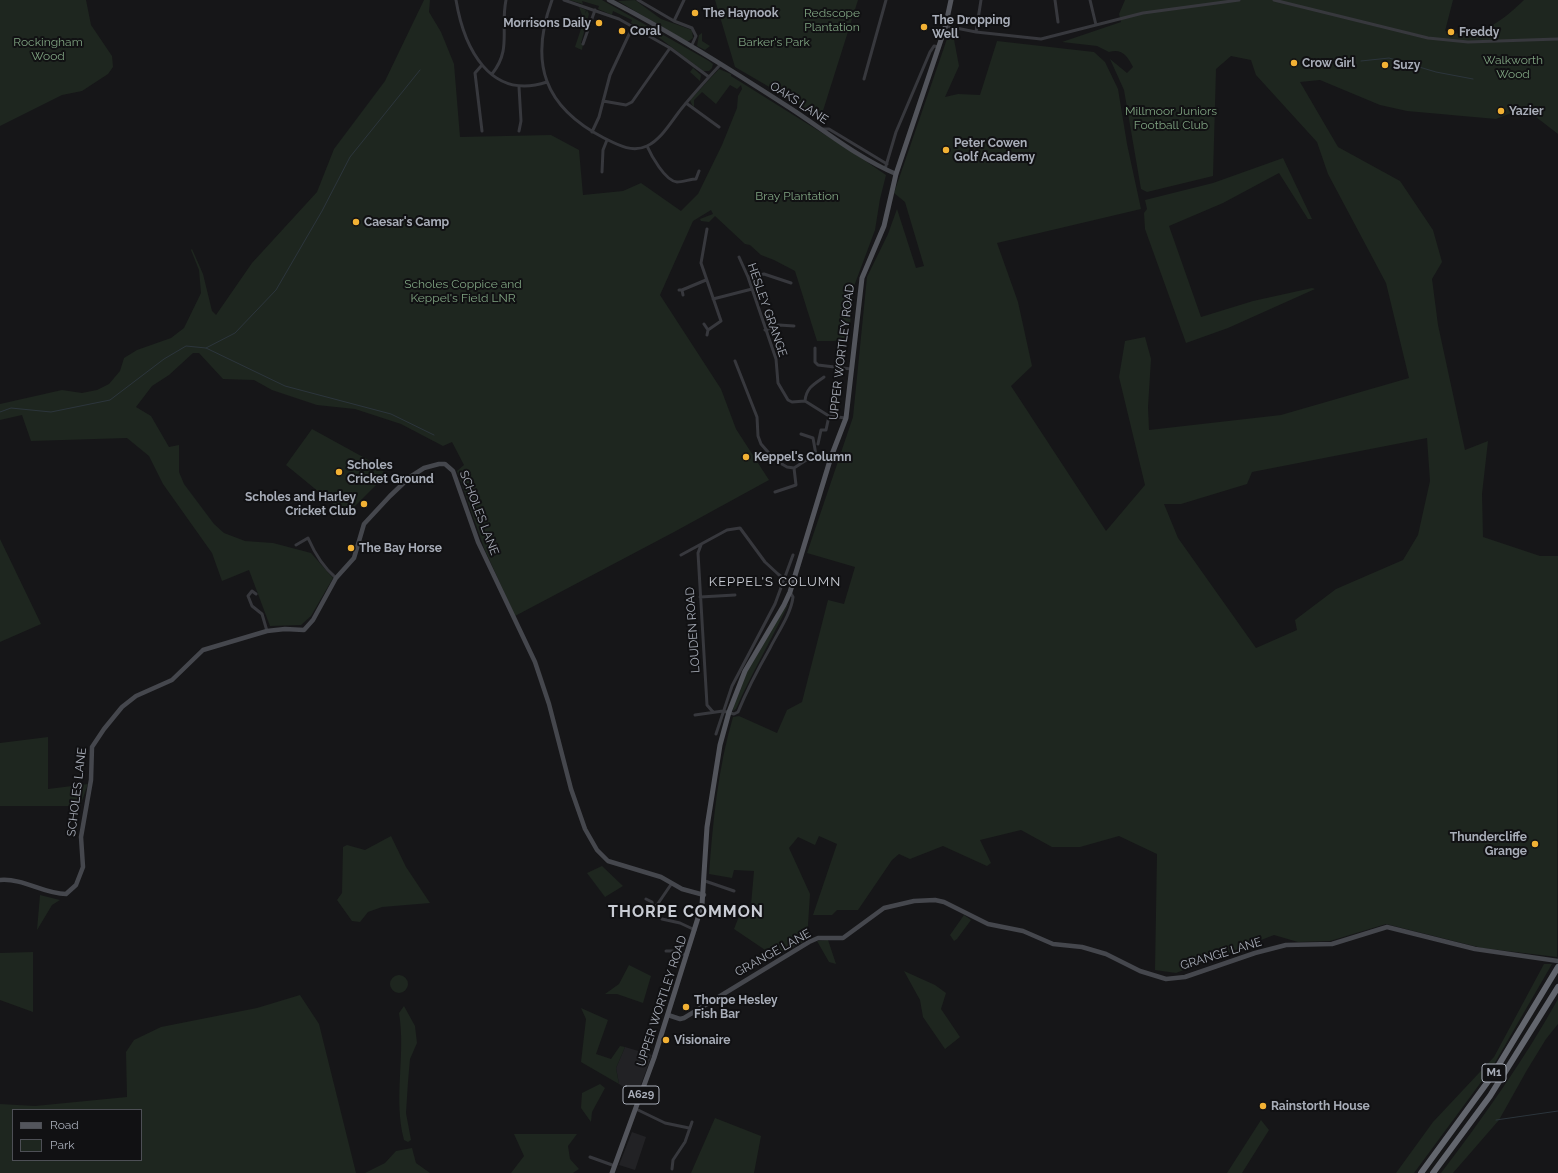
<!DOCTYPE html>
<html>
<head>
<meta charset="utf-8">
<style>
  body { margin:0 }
  #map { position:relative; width:1558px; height:1173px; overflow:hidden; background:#161618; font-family:Raleway,sans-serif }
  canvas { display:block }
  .legend { position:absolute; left:12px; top:1109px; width:130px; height:52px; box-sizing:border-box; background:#111113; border:1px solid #4d4f55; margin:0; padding:5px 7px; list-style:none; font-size:12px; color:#a8adb8 }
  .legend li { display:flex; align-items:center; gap:8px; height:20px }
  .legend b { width:20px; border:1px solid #4d4f55 }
</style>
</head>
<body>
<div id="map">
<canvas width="1558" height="1173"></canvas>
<ul class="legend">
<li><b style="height:5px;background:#53555c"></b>Road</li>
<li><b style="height:11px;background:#1e261f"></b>Park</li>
</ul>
</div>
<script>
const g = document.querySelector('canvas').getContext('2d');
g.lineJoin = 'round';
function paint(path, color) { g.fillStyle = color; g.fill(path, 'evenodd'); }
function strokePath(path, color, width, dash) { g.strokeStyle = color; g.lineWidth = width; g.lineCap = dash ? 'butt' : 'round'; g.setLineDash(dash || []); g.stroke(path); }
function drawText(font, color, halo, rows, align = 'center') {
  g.font = font + ' Raleway,sans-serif'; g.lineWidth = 4; g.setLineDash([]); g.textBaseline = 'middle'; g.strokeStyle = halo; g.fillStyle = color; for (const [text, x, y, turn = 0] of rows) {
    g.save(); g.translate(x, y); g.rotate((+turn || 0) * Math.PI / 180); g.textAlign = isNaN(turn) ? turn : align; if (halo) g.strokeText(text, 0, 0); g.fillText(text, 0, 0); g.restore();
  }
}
const built = new Path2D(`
  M625,1047l27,8 -15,40 -18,-11 -3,-16z
  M632,1132l14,5 -11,33 -16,-5z`);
const green = new Path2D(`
  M0,0h86l5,25 21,31 1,11 -5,7 -26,17 -20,4 -62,31z
  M424,0h6l-1,12 12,20 13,32 6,73 91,-2 28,15 4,45 40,-4 18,-8 40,28 17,-17 24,-49 15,-37 1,-12 4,-7 -1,-4 -4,4 -7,-4 -14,19 -14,-12 -8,8v7l-2,-2 -2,-5 29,-31 12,5v2l120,75 35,24 -6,24 -5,31 -22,59 -4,49 -15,3h-17l-22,-70 -21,-11 -13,-5 -11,-10 -5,-1 -30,-28 -6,6 -8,-1 -1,-2 13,-5 -2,-4 -18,11 -33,74 61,94 15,40 33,51 -95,52 -159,84 -31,-68 -27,-77 7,-6 -12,-23 -9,4 -42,-22 -46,-15 -38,-4 -45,-15 -18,-10 -31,-1 -24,-26h-6l-24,22 -17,11 -16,21 15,9 18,31 10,-2v27l5,12 30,40 10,9 21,8 28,2 38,10 22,25 -22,38 -10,9 -31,1 -21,-56 -27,11 -10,-28 -49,-69 -14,-28 -22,-18 -96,3 -9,-26 -22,5v-16l62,-14 20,3 15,-3 12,-6 11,-13 4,-13 13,-8 34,-12 13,-10 17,-35 -2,-23 -8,-20 1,-1 11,25 9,37 4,4 36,-52 65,-71 17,-43 51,-68z
  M569,0h33l107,61 4,3 -1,4 -3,3h-6l-46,-35 -26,-13 1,-3 -19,-9 -1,4 -14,-6 1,-3 -17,-5 1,3z
  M635,0l26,19 31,11 1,8 -4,3h-3l-68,-40z
  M715,0h143l-37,117 -86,-50z
  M1125,0h328l-8,31c33,10 57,-10 79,-31h34v134l-22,-17 -22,-5 -18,7 -89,-8 -27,-6 -60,-25 -20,2 38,65 62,34 33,49 9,32 -10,17 6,46 27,125 23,-9 -6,53 1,43 57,19h18l-1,401 -75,-9 -96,-24 -56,17 -32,1 -24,-7 -98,38 -21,-3 2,-116 -38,-18 -39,11h-28l-31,-17 -41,10 11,23 -4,3 -44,-20 -33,13 -11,-5 -7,6 -34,50h-21l-5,5h-19l24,-71 -18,-8 -4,9 -17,-8 -9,11 21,46 -3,46 -33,16 -40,-27 7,-18 10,-6 3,-34 -20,-1 -2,8 -23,-4c4,-53 9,-106 24,-157l6,-1 38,17 10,-23 15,-8 26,-102 16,4 11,-37 -48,-14 46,-136 14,-140 21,-43 9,-25 19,59 8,-2 -19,-64 -11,-9 55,-160 4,1 6,32 -14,31 13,-3 22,1 17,-54 97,11 11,10 13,27 9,55 14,65 -144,34 21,59 14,64 -21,20 95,145 39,-46 -26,-108 6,-36 20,-4 6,22 -3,48 1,23 132,-15 128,-37 -23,-95 -58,-109 -11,-32 -61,-67 -5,-15 -20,-4 -15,13 -3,107 -66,16 -6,-3 -17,-99 -14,-31 17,14 6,-6c-5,-10 -11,-19 -24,-15l-12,-6 -35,-4 59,-20 -2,-8zM1427,438l3,43 -12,54 -15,25 -67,29 -41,31 2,10 -41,18 -78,-110 -14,-34h17l66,-20 5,-12z
  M579,7l7,3 -1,4 2,-4 2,4 -8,29 2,1 -1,6 -7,-3 9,-27z
  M702,33v8l8,5 -5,4 -8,-4 2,-11z
  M693,68l8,7 -1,6 -10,-9z
  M1283,158l29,61h-4l-29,-46 -56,30 -54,23 32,91 52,-16 59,-13 3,1 -87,39 -42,15 -41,-114 -1,-16 3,-4 -2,-9 68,-17z
  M312,429l71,39 1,9 -34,34h-8l-56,-46z
  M0,539l41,85 -41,18z
  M789,603c-17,36 -37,69 -53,106l-3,2c1,-27 39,-86 56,-108z
  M48,737v52l40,-5 -8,22h-80v-63z
  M391,836l15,31 24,36 -48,4 -14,5 -8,10 -8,-1 -15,-21 5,-7 1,-46 4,-2 18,5z
  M602,866l21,20 -18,11 -18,-24z
  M40,895l20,5 -8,5 -15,25z
  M964,915l7,5 -14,19 -3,2 -4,-6z
  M828,940l8,24 -7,-2 -12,-21z
  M33,952v60l-33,-12v-47z
  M1544,964h8l-59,102 -79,107h-18l37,-51 61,-65z
  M629,965l22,11 -8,27 -26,-9h-12l14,-10z
  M904,971l31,14 11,8 -5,16 19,28 -15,12 -22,-32 -3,-17z
  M390 984a9 9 0 1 1 18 0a9 9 0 1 1-18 0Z
  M300,995l19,29 37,149h-356v-69l35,2 92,-9 -1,-45 8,-12 27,-13 96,-19zM13,1110h128v50h-128z
  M1558,999v25l-12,15 -19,31 -28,50 -46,53h-12c42,-55 83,-113 117,-174z
  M404,1006l11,20 2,17 -7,16 -2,23 -2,31 5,27 -3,2 -4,-2c-11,-42 2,-85 -5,-127z
  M581,1008l27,12 -12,34 15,5 9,-13 5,1 -9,21 3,16 -38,-22 5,-43z
  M600,1084l5,4 -13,24 -1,10 -10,-14 1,-15z
  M715,1118l46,18 -7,37h-63z
  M1261,1120l8,10 -27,43h-15z
  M514,1134h63l-9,12 2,13 9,10 -6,4h-62l13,-17z
  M412,1148l4,15 14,10h-65l20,-10 11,-12z`);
const stream = new Path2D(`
  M1361,61l28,-3 47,14 37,7
  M206,348l29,-15 41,-43 46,-79 28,-54 70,-87
  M0,412l11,-4 40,4 59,-12 54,-41 22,-13 20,2 79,38 106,28 43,21
  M1496,1120l62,-9`);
const street = new Path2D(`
  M456,0c8,48 34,101 91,82
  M552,0c-23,63 -8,107 52,138 14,7 28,15 43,8 15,-7 25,-26 35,-38 12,-15 25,-29 38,-43
  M564,0l55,19 51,29 39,29
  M638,0l36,21 18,7 4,8 -5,11
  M1055,0l3,22
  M1090,0l6,25
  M1274,0l154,38 40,4 90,-3
  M674,21l10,-21
  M946,26l30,6 65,7 102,-26 96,-13
  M976,32l5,-32
  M583,44l12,-34
  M482,65l-7,8 7,58
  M492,74c20,-25 8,-44 14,-74
  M864,79l22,-79
  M603,101l23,4 6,-3 38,-54
  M686,103l33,24
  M822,129h7l58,35
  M519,131l2,-10 -2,-34
  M592,132l7,-15 11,-42 23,-49
  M647,146c4,9 18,35 30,36 6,0 14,-3 19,-3l3,-8
  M885,169l11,-37 34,-80 4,-6 5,1
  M602,172l1,-22 4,-10
  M707,229l-6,34 20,58 -13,9
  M739,257l9,20 28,82 2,24 10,17 4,2 13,-1 24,15 17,2
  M748,277l16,-3 27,9
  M679,290h3l1,5
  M682,290l24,-10
  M713,299l39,-10
  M704,324l4,6 -1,5
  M765,330l14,-5 15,1
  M815,348v14l3,3 33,4
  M735,361l22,56 1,19 3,8 14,16 12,7 7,1 17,-11h20
  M805,401c1,-13 9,-17 19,-24
  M801,434l12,4 3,17
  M818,444l3,-14h5l3,-14
  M775,492l21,-7 -2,-17
  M296,545l12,-7c7,16 15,29 28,40
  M701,545l-3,8 9,152 6,7
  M681,555l46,-25 13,-2 25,34 13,12 14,11
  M256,594l-4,-3 -4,5 4,10 10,8 5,17
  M700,597l35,-2
  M695,715l28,-4 11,3 4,-2c9,-22 20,-43 32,-64 8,-16 21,-34 23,-51l-3,-5
  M716,734l16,-48 43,-82 18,-49
  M705,881l29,10
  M646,899l6,3 1,5 4,-2 15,-22
  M662,919l18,4 15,7
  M666,951h6l15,4
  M636,1109l29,14 24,5
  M590,1157l25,9
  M672,1169l1,-9 12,-18 7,-20`);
const secondary = new Path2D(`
  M609,0c62,32 122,70 181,108 34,22 68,50 106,66
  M0,880c24,-2 43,14 66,14l10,-9 7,-18 -2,-30 10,-57 1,-33 12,-18 18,-22 14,-11 36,-16 31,-30 64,-19 18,-2 19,1 9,-10 23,-42 18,-20 10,-34 26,-28 20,-19 14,-9 15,-4h6l8,7 25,71 57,120 14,42 22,85 14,40 12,21 11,11 53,16 21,12 22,6
  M668,1015l12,4 4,-1 125,-76 9,-4h25l41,-30 30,-7 21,-1 9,2 44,22 35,7 30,13 29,3 24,7 34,17 26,8 19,-2 70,-24 31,-8 46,-1 55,-17 88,22 83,12`);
const primary = new Path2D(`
  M612,1173l42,-115 48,-153 5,-78 13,-82 9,-33 16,-41 39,-66 6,-13 41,-135 15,-39 16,-140 22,-52 12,-52 49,-146 6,-28`);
const highway = new Path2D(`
  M1421,1173l71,-97 66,-109
  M1433,1173l57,-77 68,-109`);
const markers = [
  [695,13,4,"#f2b134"],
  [599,23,4,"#f2b134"],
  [924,27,4,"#f2b134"],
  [622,31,4,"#f2b134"],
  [1451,32,4,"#f2b134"],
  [1294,63,4,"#f2b134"],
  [1385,65,4,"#f2b134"],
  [1501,111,4,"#f2b134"],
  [946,150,4,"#f2b134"],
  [356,222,4,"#f2b134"],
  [746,457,4,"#f2b134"],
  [339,472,4,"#f2b134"],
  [364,504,4,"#f2b134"],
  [351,548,4,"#f2b134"],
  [1535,844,4,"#f2b134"],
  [686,1007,4,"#f2b134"],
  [666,1040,4,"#f2b134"],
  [1263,1106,4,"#f2b134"]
];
const shields = [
  [1494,1073,24],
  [641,1095,36]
];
const shieldNames = [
  ["M1",1494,1073],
  ["A629",641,1095]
];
const poiNames = [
  ["The Haynook",703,13],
  ["The Dropping",932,20],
  ["Well",932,34],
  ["Morrisons Daily",591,23,"right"],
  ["Coral",630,31],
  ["Freddy",1459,32],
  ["Crow Girl",1302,63],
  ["Suzy",1393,65],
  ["Yazier",1509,111],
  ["Peter Cowen",954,143],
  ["Golf Academy",954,157],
  ["Caesar's Camp",364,222],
  ["Keppel's Column",754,457],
  ["Scholes",347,465],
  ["Cricket Ground",347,479],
  ["Scholes and Harley",356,497,"right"],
  ["Cricket Club",356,511,"right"],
  ["The Bay Horse",359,548],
  ["Thundercliffe",1527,837,"right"],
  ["Grange",1527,851,"right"],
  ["Thorpe Hesley",694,1000],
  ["Fish Bar",694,1014],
  ["Visionaire",674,1040],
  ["Rainstorth House",1271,1106]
];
const parkNames = [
  ["Redscope",832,13],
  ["Plantation",832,27],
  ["Rockingham",48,42],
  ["Wood",48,56],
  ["Barker's Park",774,42],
  ["Walkworth",1513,60],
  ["Wood",1513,74],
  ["Millmoor Juniors",1171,111],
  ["Football Club",1171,125],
  ["Bray Plantation",797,196],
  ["Scholes Coppice and",463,284],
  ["Keppel's Field LNR",463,298]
];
const streetNames = [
  ["OAKS LANE",799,103,33],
  ["HESLEY GRANGE",767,310,71],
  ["UPPER WORTLEY ROAD",842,352,-83],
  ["SCHOLES LANE",479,513,69],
  ["LOUDEN ROAD",693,630,-94],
  ["SCHOLES LANE",77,792,-83],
  ["GRANGE LANE",773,953,-29],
  ["GRANGE LANE",1221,954,-17],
  ["UPPER WORTLEY ROAD",662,1001,-72]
];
const neighbourhoodNames = [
  ["KEPPEL'S COLUMN",775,582]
];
const districtNames = [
  ["THORPE COMMON",686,912]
];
paint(built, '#222225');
paint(green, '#1e261f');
strokePath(stream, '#2c353c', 1);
strokePath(street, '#37383d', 3);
strokePath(secondary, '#45474d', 4.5);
strokePath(primary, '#53555c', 5);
strokePath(highway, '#63666e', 6);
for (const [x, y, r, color] of markers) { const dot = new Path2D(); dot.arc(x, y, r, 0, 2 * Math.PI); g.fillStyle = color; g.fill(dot); strokePath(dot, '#111113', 1.5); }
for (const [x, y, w] of shields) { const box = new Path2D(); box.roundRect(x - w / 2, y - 9, w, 18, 3); g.fillStyle = '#111113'; g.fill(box); strokePath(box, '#a8adb8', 1); }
drawText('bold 11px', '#a8adb8', null, shieldNames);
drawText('bold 12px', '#a8adb8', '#111113', poiNames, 'left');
drawText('12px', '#7fa381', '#111113', parkNames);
drawText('12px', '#a8adb8', '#111113', streetNames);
g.letterSpacing = '1px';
drawText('13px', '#c9ccd4', '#111113', neighbourhoodNames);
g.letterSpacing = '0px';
g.letterSpacing = '1px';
drawText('bold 16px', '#c9ccd4', '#111113', districtNames);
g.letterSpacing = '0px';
</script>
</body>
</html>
